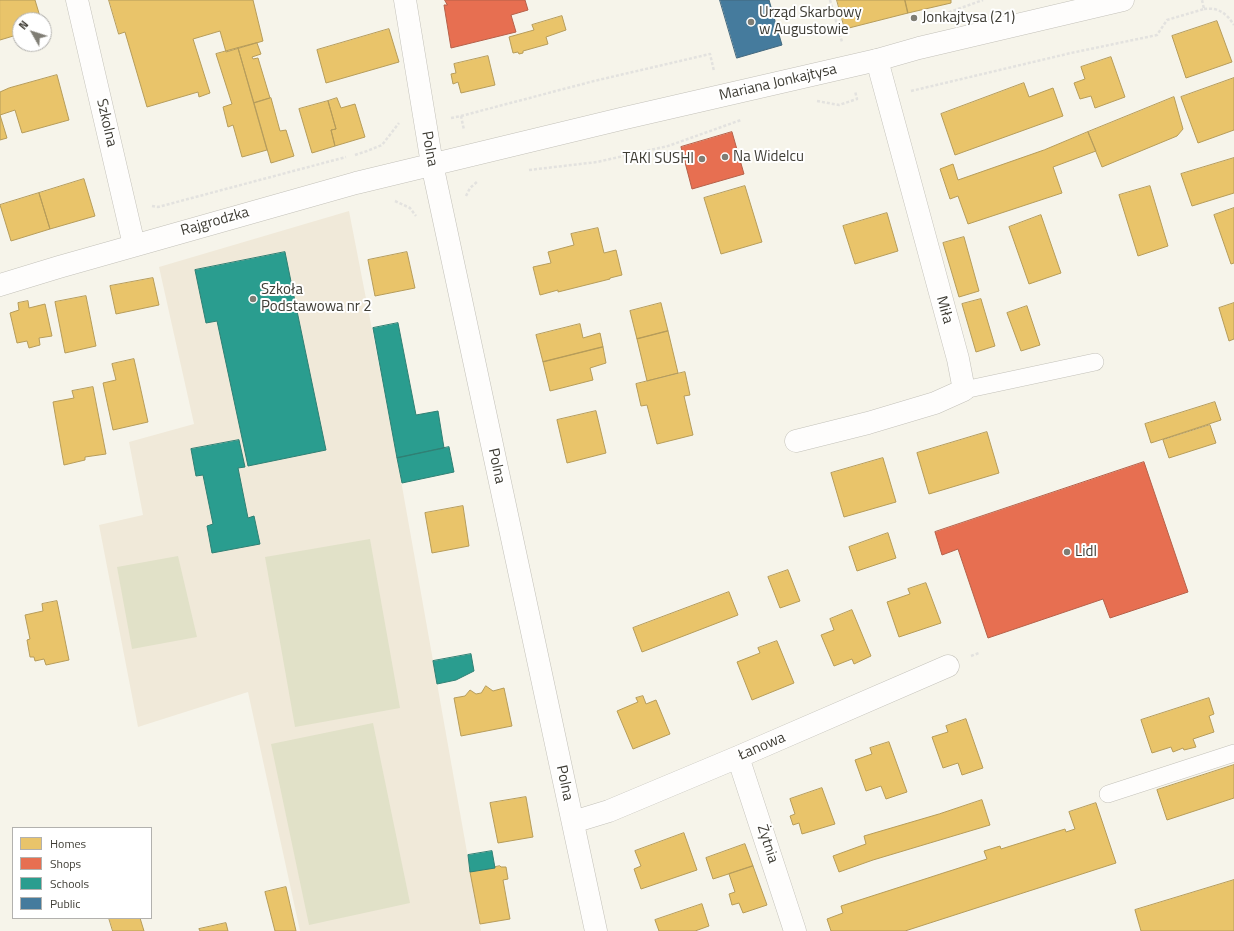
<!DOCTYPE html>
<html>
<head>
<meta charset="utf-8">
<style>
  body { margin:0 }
  #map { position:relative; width:1234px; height:931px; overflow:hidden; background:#f6f4ea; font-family:"Titillium Web",sans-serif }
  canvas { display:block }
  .legend { position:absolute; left:12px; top:827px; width:140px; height:92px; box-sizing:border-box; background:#fff; border:1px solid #b2b1ae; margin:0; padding:5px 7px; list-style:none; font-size:12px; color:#3f3d35 }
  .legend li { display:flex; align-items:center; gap:8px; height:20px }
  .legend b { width:20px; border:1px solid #b2b1ae }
  .north { position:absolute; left:12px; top:12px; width:40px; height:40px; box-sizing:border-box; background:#fff; border:1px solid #b2b1ae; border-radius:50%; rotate:309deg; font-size:11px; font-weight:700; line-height:16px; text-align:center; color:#3f3d35 }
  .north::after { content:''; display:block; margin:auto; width:14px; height:18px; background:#7f7d74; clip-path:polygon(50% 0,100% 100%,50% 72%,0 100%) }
</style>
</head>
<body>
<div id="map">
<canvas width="1234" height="931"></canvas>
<ul class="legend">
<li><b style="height:11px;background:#e9c46a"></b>Homes</li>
<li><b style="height:11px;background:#e76f51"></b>Shops</li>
<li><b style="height:11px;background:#2a9d8f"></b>Schools</li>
<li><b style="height:11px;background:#457b9d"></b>Public</li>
</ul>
<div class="north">N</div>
</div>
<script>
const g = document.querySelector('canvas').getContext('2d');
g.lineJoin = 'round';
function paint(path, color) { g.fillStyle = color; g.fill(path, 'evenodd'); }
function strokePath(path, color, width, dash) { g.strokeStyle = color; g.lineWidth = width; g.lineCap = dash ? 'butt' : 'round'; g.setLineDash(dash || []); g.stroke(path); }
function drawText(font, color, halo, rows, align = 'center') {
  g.font = font + ' "Titillium Web",sans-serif'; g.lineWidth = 4; g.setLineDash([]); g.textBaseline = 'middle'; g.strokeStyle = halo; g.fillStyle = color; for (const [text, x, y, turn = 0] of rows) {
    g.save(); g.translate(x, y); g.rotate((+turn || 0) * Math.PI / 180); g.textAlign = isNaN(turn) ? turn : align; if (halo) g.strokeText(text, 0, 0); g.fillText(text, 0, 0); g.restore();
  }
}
const education = new Path2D(`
  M349,211l48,247 84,473h-181l-52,-239 -110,35 -39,-202 44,-10 -14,-73 65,-18 -35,-157z`);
const green = new Path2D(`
  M370,539l30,169 -105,19 -30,-170z
  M178,556l19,81 -65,12 -15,-82z
  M373,723l37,180 -101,22 -38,-181z`);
const homes = new Path2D(`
  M0,0h35l6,20h-21v14l-20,6z
  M109,0h144l10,41 -37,11 -6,-21 -27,8 17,54 -11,4 -1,-5 -51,15 -22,-75 -6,2z
  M837,0h68l3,13 -63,16z
  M905,0h46v3l-43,10z
  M562,16l4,14 -20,7 2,7 -25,7v2l-4,1 -1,-2 -5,1 -4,-16 25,-7 -2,-5z
  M1217,21l15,41 -46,16 -14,-42z
  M389,29l10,33 -73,21 -9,-33z
  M257,43l4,11 -9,3 1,2 5,-1 12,40 -16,5 -16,-55z
  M238,48l29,102 -25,7 -9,-32 -5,2 -5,-20 9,-3 -16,-50z
  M488,56l7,29 -34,8 -3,-11 -5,2 -2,-10 5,-1 -2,-9z
  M1111,57l14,40 -30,11 -4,-12 -11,3 -6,-16 11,-4 -4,-12z
  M57,75l12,45 -47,13 -7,-23 -15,5 7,23 -7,2v-48l9,-4z
  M1234,78v52l-36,13 -17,-46z
  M1024,83l5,14 24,-9 10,28 -108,39 -14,-41z
  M1174,97l9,32 -6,7 -75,31 -14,-35z
  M271,98l9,33 6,-1 8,26 -23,7 -17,-60z
  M337,98l4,10 14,-4 10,33 -30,9 -4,-16 5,-1 -8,-28z
  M328,101l8,28 -5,1 4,16 -23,7 -13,-44z
  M1088,132l8,19 -43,16 9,26 -94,31 -10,-28 -8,3 -10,-30 13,-5 5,16 86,-30z
  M1234,158v35l-42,13 -11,-32z
  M84,179l11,37 -45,13 -11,-36z
  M745,186l17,56 -41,12 -17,-56z
  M1150,186l18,60 -30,10 -19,-61z
  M39,193l11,36 -39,12 -11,-36z
  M1234,208v55l-3,1 -17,-49z
  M887,213l11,38 -43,13 -12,-38z
  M1041,215l20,58 -32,11 -20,-57z
  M598,228l6,25 12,-3 6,25 -12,3v1l-52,13v-2l-18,5 -7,-28 18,-4 -3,-11 26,-7 -3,-11z
  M964,237l15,54 -20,6 -16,-54z
  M407,252l8,36 -40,8 -7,-36z
  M153,278l6,27 -43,9 -6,-28z
  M86,296l10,50 -31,7 -10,-51z
  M981,299l14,47 -19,6 -14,-48z
  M28,301l1,7 16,-4 7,32 -13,2 1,7 -11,3 -2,-7 -10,2 -7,-30 9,-3 -1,-7z
  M661,303l7,28 -31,8 -7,-28z
  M1234,303v36l-5,2 -10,-33z
  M1027,306l13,39 -19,6 -14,-38z
  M580,324l3,14 17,-5 3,14 -60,15 -7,-27z
  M668,331l10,42 -31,8 -10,-42z
  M603,347l3,16 -16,5 3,12 -43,11 -7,-29z
  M134,359l14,63 -35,8 -10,-47 13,-3 -4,-16z
  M685,372l5,23 -6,1 9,39 -36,9 -10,-39 -6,1 -5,-22z
  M93,387l13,67 -21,3v3l-21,5 -11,-63 21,-4 -2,-7z
  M1215,402l6,18 -70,23 -6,-19z
  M596,411l10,42 -39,10 -10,-43z
  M1210,425l6,18 -47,15 -6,-18z
  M987,432l12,41 -70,21 -12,-41z
  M883,458l13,44 -52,15 -13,-44z
  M463,506l6,40 -37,7 -7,-40z
  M888,533l8,25 -39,13 -8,-24z
  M788,570l12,31 -20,7 -12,-31z
  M926,583l15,40 -42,14 -12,-35 23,-8 -2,-5z
  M729,592l9,23 -96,37 -9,-24z
  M57,601l12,59 -23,5 -2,-6 -9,2 -1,-4h-4l-3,-17 3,-1 -5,-24 18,-4 -1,-7z
  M852,610l19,46 -17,8 -2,-5 -18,7 -13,-31 13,-5 -4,-11z
  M777,641l17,42 -42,17 -15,-38 23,-9 -2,-5z
  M486,686l7,5 11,-3 8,38 -51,10 -7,-38 11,-2 5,-6 6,4 5,-1z
  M643,696l3,8 10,-4 14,34 -37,15 -16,-38 21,-9 -2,-4z
  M1209,698l5,16 -5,2 5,16 -21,7 3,8 -12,3 -1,-2 -10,4 -2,-5 -19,6 -11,-33z
  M966,719l17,49 -21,7 -4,-12 -15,5 -11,-31 16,-5 -2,-6z
  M889,742l18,50 -21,7 -5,-13 -15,5 -11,-31 17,-6 -2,-6z
  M1234,765v33l-67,22 -10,-30z
  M822,788l13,36 -33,10 -3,-11 -6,2 -3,-9 5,-2 -5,-15z
  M526,797l7,40 -35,6 -8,-40z
  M982,800l8,25 -117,35 -34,12 -6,-16 33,-12 -2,-8 75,-22z
  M1096,803l20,60 -211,68h-74l-4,-12 16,-6 -2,-7 146,-47 -3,-8 16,-5 1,3 64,-20 1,3 9,-3 -6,-17z
  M684,833l13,37 -56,19 -7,-20 7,-3 -6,-15z
  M745,844l8,22 -40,13 -7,-21z
  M500,866l1,1h5l2,12 -5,1 7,39 -30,5 -10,-52z
  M753,866l14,39 -24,8 -4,-10 -7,2 -3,-11 6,-2 -6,-18z
  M1234,880v51h-93l-6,-21z
  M286,887l10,44h-21l-10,-39z
  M702,904l7,22 -14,5h-36l-4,-11z
  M109,918h31l4,13h-31z
  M226,923l2,8h-28l-1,-2z`);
const shops = new Path2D(`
  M445,0h80l3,10 -17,5 5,17 -65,16 -7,-43h3z
  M732,132l12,42 -52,15 -11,-42z
  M1144,462l44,130 -78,26 -7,-19 -115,39 -30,-89 -16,6 -7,-23z`);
const schools = new Path2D(`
  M285,252l11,54 9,-1 1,4 -9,2 29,139 -78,16 -31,-145 -11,2 -11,-53z
  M398,323l18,92 22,-4 6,37 -47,10 -24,-130z
  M239,440l6,27 -7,1 10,50 6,-2 6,28 -48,9 -5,-27 6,-2 -10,-49 -7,1 -5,-27z
  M449,447l5,25 -52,11 -5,-25z
  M471,654l3,17 -18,9 -19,4 -4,-23z
  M492,851l3,17 -25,4 -2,-17z`);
const public = new Path2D(`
  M720,0h49l13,45 -45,13z`);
const path = new Path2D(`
  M830,0l12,42
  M1204,9c15,-2 23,5 30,16
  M944,14l39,-14
  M911,91l160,-38 86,-18 10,-15 37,-11 -2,-9
  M817,101l22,4 18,-6 -2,-8
  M461,116l133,-35 116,-27 4,17
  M451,118l10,-2 3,14
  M355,155l12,-4 15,-6 17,-22
  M529,170l68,-8 71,-16 73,-26
  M466,196l4,-8 8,-7
  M395,201l15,7 6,8
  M152,206l6,1 188,-50
  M971,656l8,-3`);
const lane = new Path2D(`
  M964,390l131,-28
  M1108,794l126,-41`);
const street = new Path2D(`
  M77,0l57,245
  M432,164l164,767
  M796,441l72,-18 67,-20 29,-13 -6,-31 -81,-299
  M738,757l57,174
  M573,822l36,-11 129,-54 210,-91`);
const secondary = new Path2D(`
  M405,0l27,164
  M0,285l59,-18 297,-84 269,-65 252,-58 42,-12 204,-48`);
const markers = [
  [914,18,4,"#7f7d74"],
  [751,22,4,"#7f7d74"],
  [725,157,4,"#7f7d74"],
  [702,159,4,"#7f7d74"],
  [253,299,4,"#7f7d74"],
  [1067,552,4,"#7f7d74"]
];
const poiNames = [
  ["Urząd Skarbowy",759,13],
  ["w Augustowie",759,30],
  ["Jonkajtysa (21)",922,18],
  ["Na Widelcu",733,157],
  ["TAKI SUSHI",694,159,"right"],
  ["Szkoła",261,290],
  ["Podstawowa nr 2",261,307],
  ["Lidl",1075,552]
];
const streetNames = [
  ["Mariana Jonkajtysa",778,83,-13],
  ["Szkolna",106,123,77],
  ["Polna",429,149,80],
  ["Rajgrodzka",215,222,-16],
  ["Miła",944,310,75],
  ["Polna",496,466,78],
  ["Łanowa",762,747,-23],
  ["Polna",564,783,78],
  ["Żytnia",767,844,72]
];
paint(education, '#f0e9d9');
paint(green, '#e1e1c8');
paint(homes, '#e9c46a');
strokePath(homes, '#b69c5a', 1);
paint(shops, '#e76f51');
strokePath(shops, '#b56049', 1);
paint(schools, '#2a9d8f');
strokePath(schools, '#308074', 1);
paint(public, '#457b9d');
strokePath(public, '#43687e', 1);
strokePath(lane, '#c3c1b9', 18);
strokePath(street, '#c3c1b9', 23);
strokePath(secondary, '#c3c1b9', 23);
strokePath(path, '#e3e2df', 2.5, [3, 2]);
strokePath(lane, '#fefdfc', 17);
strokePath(street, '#fefdfc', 22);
strokePath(secondary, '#fefdfc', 22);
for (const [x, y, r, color] of markers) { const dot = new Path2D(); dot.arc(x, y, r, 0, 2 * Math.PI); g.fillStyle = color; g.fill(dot); strokePath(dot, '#fff', 1.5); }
drawText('15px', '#3f3d35', '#fff', poiNames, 'left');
drawText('15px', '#3f3d35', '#fff', streetNames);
</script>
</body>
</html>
